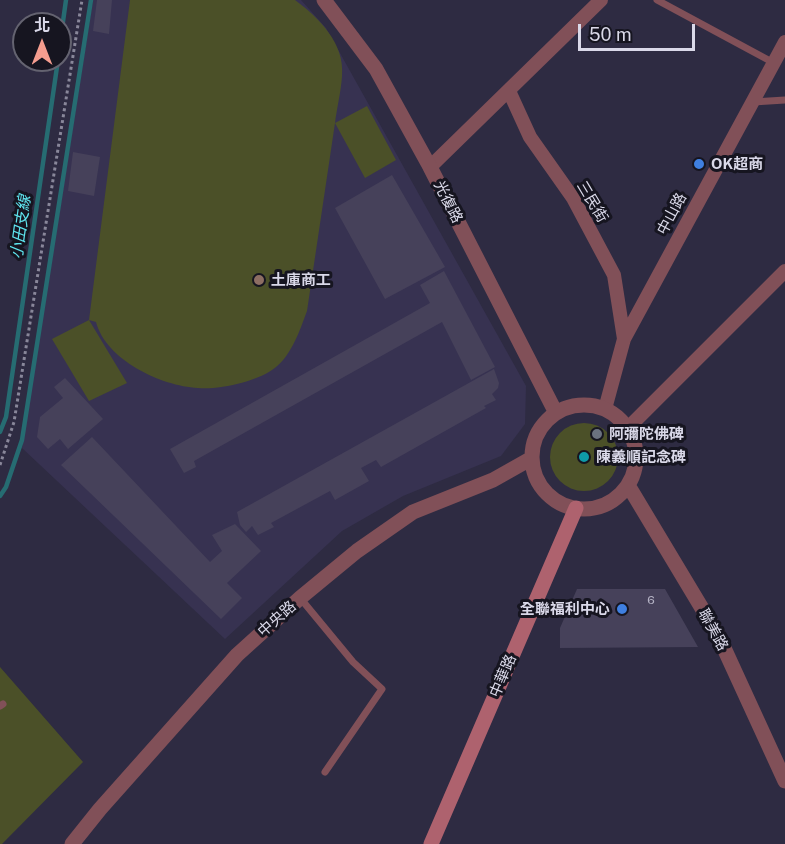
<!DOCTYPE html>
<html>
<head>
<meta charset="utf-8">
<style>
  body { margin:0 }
  #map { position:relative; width:785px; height:844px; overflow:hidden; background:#2e2b42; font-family:"Public Sans","Noto Sans TC",sans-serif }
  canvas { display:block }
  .north { position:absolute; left:12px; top:12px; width:60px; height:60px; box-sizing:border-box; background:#161520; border:2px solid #646370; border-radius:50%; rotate:0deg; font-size:16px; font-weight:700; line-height:24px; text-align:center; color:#dad9e9 }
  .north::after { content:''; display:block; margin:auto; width:21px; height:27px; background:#f59d8f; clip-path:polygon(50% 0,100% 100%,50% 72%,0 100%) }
  .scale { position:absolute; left:578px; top:24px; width:117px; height:27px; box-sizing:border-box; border:3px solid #dad9e9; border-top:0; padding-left:8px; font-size:18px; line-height:21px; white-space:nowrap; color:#dad9e9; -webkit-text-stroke:4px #161520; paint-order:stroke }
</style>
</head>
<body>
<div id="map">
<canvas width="785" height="844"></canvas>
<div class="north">北</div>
<div class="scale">50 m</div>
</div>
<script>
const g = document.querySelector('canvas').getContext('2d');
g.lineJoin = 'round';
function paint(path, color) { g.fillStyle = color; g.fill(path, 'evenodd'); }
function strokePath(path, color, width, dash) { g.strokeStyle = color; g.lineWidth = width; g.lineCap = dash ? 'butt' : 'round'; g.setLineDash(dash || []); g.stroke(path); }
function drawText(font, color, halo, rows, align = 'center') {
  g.font = font + ' "Public Sans","Noto Sans TC",sans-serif'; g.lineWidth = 6; g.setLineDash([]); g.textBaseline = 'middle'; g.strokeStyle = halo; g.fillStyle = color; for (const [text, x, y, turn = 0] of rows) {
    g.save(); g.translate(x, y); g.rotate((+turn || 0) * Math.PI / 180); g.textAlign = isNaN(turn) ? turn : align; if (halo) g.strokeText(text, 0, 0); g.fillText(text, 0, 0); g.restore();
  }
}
const built = new Path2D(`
  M93,0h208l25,28 200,358 -1,38 -24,32 -98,40 -61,35 -117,108 -203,-191z`);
const green = new Path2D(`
  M130,0h165c24,18 50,43 47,76 -1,16 -5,31 -7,47l32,-17 29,54 -31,18 -30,-55 -28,188c-7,19 -15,43 -31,56 -16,14 -57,23 -78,21 -37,-2 -92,-28 -102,-66l-7,-2 38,63 -38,18 -37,-62 37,-19z
  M550 457a34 34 0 1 1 68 0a34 34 0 1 1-68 0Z
  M0,667l83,95 -81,82h-2z`);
const stream = new Path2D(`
  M60,43l6,-43
  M0,432l6,-15 52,-357
  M0,496l6,-9 16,-47 69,-440`);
const building = new Path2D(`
  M97,0h15l-3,34 -16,-3z
  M73,152l27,5 -6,39 -26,-5z
  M392,175l53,92 -60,32 -50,-91z
  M444,271l51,96 -24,13 -29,-58 -248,139 2,6 -12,6 -14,-24 260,-146 -10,-18z
  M494,369l5,14 -1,5 -6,6 4,6 -12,6 2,2 -105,59 -5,-7 -15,8 8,13 -34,19 -5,-9 -59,32 3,4 -16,8 -6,-9 -6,6 -6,-7 -3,-13z
  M65,378l38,41 -35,30 -8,-10 -12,10 -11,-12 3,-20 23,-19 -9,-11z
  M92,437l118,125 12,-11 -10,-16 23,-11 26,27 -34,32 15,15 -21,21 -160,-154z
  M577,589h88l33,58 -138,1v-20z`);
const path = new Path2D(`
  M0,465l14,-43 68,-422`);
const service = new Path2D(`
  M657,0l117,63
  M753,102l32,-2
  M301,599l52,63 29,27 -57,83
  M0,706l3,-2`);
const minor = new Path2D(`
  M509,91l21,46 43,61 41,77 10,64
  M430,167l171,-167
  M605,409l19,-70 161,-297
  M628,428l157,-157`);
const tertiary = new Path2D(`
  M324,0l52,69 54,98 126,246
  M532 457a52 52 0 1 1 104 0a52 52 0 1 1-104 0Z
  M628,485l90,150 67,146
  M72,844l28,-35 137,-154 63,-57 57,-47 56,-39 80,-32 39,-22`);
const secondary = new Path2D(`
  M431,844l145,-336`);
const markers = [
  [699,164,6,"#3f7fe0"],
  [259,280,6,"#8d6e63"],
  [597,434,6,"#6b7280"],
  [584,457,6,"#0f9aa8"],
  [622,609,6,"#3f7fe0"]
];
const numberNames = [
  ["6",651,600]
];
const poiNames = [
  ["OK超商",711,164],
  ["土庫商工",271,280],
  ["阿彌陀佛碑",609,434],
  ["陳義順記念碑",596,457],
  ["全聯福利中心",610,609,"right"]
];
const streetNames = [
  ["光復路",448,202,63],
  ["三民街",592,202,59],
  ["中山路",672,214,-62],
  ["中央路",277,619,-42],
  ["聯美路",713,630,61],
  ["中華路",503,676,-67]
];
const waterNames = [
  ["小田支線",21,227,-82]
];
paint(built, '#373251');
paint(green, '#4b5028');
strokePath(stream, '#266c72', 4.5);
paint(building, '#46415a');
strokePath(path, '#89879a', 3, [3, 3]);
strokePath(service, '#815058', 7);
strokePath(minor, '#815058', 14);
strokePath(tertiary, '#815058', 15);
strokePath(secondary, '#ae626e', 15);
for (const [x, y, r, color] of markers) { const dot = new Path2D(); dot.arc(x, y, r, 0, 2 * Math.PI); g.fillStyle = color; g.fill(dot); strokePath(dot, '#161520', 2); }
drawText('12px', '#b5b3c5', null, numberNames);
drawText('bold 15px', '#dad9e9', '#161520', poiNames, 'left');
drawText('15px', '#dad9e9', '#161520', streetNames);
drawText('italic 16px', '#5fe5ef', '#161520', waterNames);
</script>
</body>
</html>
